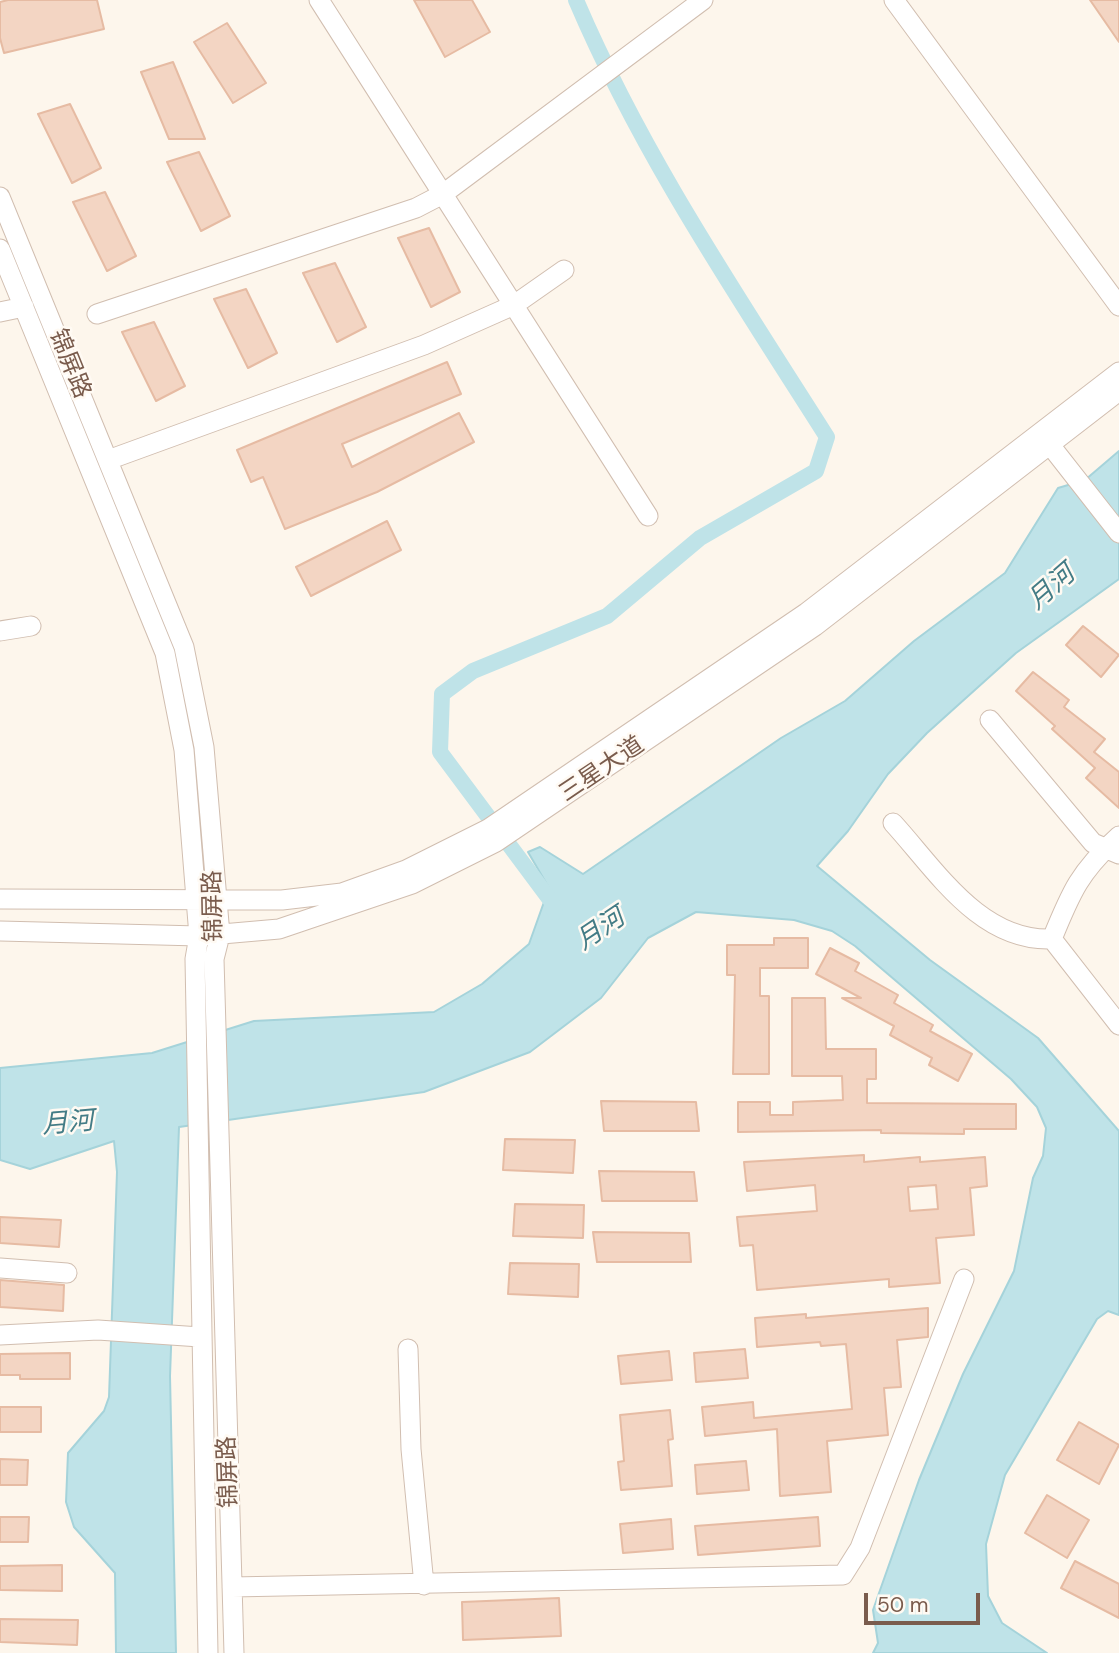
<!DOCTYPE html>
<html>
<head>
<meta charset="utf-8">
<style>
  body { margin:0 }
  #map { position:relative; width:1119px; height:1653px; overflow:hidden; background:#fdf6ec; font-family:"DM Sans",sans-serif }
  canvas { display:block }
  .scale { position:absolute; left:864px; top:1593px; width:116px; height:32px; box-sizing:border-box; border:4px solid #7a5c4d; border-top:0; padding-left:9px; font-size:21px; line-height:24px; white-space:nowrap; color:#7a5c4d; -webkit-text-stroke:5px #fffaf3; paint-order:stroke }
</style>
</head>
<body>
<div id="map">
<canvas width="1119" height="1653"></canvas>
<div class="scale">50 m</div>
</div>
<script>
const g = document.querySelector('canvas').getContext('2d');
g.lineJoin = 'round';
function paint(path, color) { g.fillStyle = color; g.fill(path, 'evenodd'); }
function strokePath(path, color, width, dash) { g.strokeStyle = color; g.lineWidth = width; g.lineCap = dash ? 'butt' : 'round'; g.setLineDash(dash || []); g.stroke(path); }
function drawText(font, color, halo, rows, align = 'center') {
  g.font = font + ' "DM Sans","Noto Sans SC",sans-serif'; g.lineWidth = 5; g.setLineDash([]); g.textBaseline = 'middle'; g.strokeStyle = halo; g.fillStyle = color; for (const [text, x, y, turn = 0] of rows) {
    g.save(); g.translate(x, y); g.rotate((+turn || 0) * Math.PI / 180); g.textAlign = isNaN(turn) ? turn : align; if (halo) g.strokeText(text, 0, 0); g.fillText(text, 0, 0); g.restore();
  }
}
const water = new Path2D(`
  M1119,451v128l-103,74 -89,80 -39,41 -40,57 -31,35 113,94 108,78 81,93v184l-11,-4 -11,8 -92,156 -19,69 2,52 14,27 45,30h-174l5,-10 -5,-33 46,-130 44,-106 51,-103 19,-93 10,-22 3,-28 -9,-21 -26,-28 -156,-133 -23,-15 -38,-11 -98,-8 -48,26 -47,60 -71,54 -106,40 -245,35 -9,249 6,277h-60l-1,-80 -41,-46 -8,-25 2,-49 36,-42 5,-14 8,-225 -3,-31 -84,28 -30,-9v-92l152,-15 102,-32 180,-9 48,-28 47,-40 20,-56 -21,-36 12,-5 43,27 198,-136 64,-37 69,-60 91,-68 53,-85 27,-8z`);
const canal = new Path2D(`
  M555,912l-4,-11 -111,-149 2,-58 31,-23 134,-55 93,-78 116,-67 11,-34c-90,-142 -185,-282 -251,-437`);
const building = new Path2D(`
  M8,0h89l7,29 -100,24 -4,-15v-36z
  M414,0h58l18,32 -45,25z
  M1090,0h29v42z
  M227,23l39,60 -33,20 -39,-61z
  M173,62l32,77h-36l-28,-67z
  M70,104l31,64 -29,15 -34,-69z
  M199,152l31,64 -29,15 -34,-69z
  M105,192l31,64 -29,15 -34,-69z
  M429,228l31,64 -29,15 -33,-69z
  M335,263l31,64 -29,15 -34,-69z
  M246,289l31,64 -29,15 -34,-69z
  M154,322l31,64 -29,15 -34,-69z
  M447,362l14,32 -119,50 10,23 107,-54 15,29 -97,50 -92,37 -22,-52 -12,5 -14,-32z
  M387,521l14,29 -90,46 -15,-29z
  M1083,626l36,29 -18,22 -35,-32z
  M1033,672l36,28 -5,7 41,32 -11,13 25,20v36l-33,-30 9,-10 -43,-39 3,-3 -39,-35z
  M774,938h34v30h-48v28h9v78h-36l2,-99h-8v-30h47z
  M830,948l29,15 -4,8 43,24 -4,8 39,22 -3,6 42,23 -14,27 -29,-16 3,-7 -42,-23 4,-9 -52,-28h19l-45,-24z
  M792,998h33l1,51h50v30h-9v24l149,1v25h-52v5l-83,-1v-3l-143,2v-30h32v13h23v-13l50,-2 -1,-24h-50z
  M601,1101l95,1 3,29h-95z
  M505,1139l70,1 -2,33 -70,-3z
  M864,1155v7l56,-5v5l65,-5 2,29 -17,2 4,47 -38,3 4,45 -51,4v-8l-132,11 -4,-45 -13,1 -3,-29 80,-6 -2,-26 -68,6 -3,-29zM936,1185l2,24 -28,2 -2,-24z
  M599,1171l95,1 3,29h-95z
  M515,1204l69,1 -1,33 -70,-2z
  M0,1217l61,3 -2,27 -59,-4z
  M593,1232l96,1 2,29h-94z
  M510,1263l69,1 -1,33 -70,-3z
  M0,1280l64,5 -1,26 -63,-4z
  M928,1308v29l-31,3 4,47 -17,1 4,47 -61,6 4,51 -51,4 -3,-67 -72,7 -3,-29 51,-5 1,16 98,-9 -6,-65 -25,2 -1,-4 -63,5 -2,-29 51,-4v4z
  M745,1349l3,29 -52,4 -2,-29z
  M669,1351l3,29 -51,4 -3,-28z
  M70,1353v26h-50v-4h-20v-21z
  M0,1407h41v25h-41z
  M670,1410l3,29 -5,1 4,46 -51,4 -3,-28 6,-1 -4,-46z
  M1079,1422l40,23 -20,39 -42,-24z
  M0,1459l28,1 -1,25h-27z
  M746,1461l3,29 -52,4 -2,-29z
  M1047,1495l42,25 -22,38 -42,-25z
  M0,1517h29l-1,25h-28z
  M818,1517l2,29 -122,9 -3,-29z
  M671,1519l2,30 -50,4 -3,-29z
  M1075,1561l44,23v34l-58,-30z
  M62,1565v26l-62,-1v-24z
  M559,1598l2,38 -98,4 -1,-38z
  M0,1619l78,1 -1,25 -77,-3z`);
const minor = new Path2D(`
  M319,0l329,516
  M894,0l225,306
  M0,197l184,450 20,100 16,188 -6,24 20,694
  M0,249l165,404 19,97 15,186 -4,23 13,694
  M0,312l24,-5
  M97,314l319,-106 27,-14 260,-194
  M1043,436l76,97
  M108,460l316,-115 90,-40 50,-35
  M0,631l31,-5
  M990,720l103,123 26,11
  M893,823c43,47 87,119 159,116l67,86
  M0,899l282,1 60,-7 64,-23 82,-41 318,-216 313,-241
  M0,931l199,5 80,-7 133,-45 84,-42 319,-216 304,-235
  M1052,939c19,-47 28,-68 67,-103
  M0,1268l67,5
  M0,1335l98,-5 102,7
  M408,1349l3,100 13,136
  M232,1587l611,-12 17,-27 104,-269`);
const streetNames = [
  ["锦屏路",69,364,68],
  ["三星大道",602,770,-34],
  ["锦屏路",214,906,-91],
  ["锦屏路",229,1472,-92]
];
const waterNames = [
  ["月河",1052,588,-41],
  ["月河",601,930,-34],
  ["月河",68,1124,-5]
];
paint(water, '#bfe3e8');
strokePath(water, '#a5d3da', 2);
strokePath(canal, '#bfe3e8', 16);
paint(building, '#f3d5c3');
strokePath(building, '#e6bba3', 2);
strokePath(minor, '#d1beb0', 21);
strokePath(minor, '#fff', 19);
drawText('24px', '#7a5c4d', '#fffaf3', streetNames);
drawText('italic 26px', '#437c86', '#fffaf3', waterNames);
</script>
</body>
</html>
